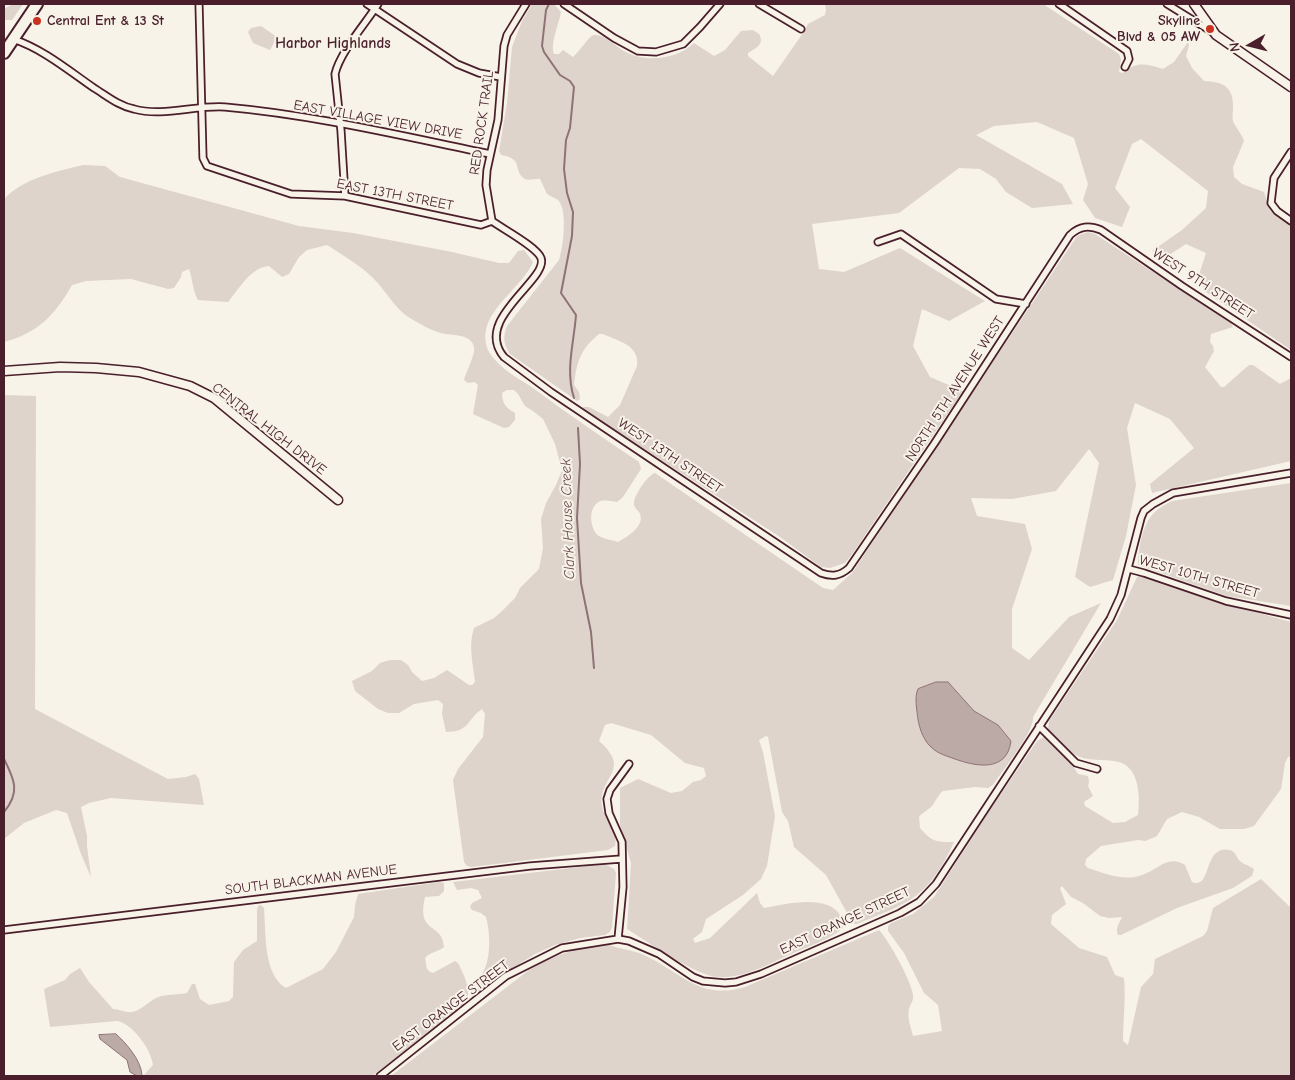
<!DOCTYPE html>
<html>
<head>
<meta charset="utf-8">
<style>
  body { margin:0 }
  #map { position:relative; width:1295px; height:1080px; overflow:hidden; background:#f7f3e8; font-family:"Comic Neue",sans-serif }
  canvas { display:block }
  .frame { position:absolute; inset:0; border:5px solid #4a1f2b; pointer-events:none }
  .north { position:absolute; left:1225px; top:20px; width:50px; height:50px; -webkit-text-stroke:4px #f7f3e8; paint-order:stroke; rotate:262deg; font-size:14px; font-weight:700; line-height:20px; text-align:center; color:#4a1f2b }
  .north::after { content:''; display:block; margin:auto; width:18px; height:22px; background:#4a1f2b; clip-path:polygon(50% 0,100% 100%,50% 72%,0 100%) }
</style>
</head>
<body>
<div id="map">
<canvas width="1295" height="1080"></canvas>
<div class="frame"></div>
<div class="north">N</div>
</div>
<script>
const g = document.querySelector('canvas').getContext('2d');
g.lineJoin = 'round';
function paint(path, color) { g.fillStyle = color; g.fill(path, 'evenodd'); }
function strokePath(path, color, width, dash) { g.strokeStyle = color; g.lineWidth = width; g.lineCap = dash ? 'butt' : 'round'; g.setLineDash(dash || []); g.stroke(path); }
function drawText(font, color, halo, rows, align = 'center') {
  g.font = font + ' "Comic Neue",sans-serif'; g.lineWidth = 4; g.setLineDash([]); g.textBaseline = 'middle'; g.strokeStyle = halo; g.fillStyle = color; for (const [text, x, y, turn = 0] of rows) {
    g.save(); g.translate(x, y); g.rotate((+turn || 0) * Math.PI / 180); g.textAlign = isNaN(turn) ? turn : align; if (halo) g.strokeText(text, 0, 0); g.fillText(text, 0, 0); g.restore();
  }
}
const green = new Path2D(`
  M13,4h10l-11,16h-8v-11z
  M532,4h22l7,8c-2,12 -11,31 -7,42h5l4,-4 10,7c6,-5 17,-22 21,-22 11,-1 21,11 30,16 21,12 52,9 70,-8l20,13 11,-6 16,-19 12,-1 6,4c6,10 -3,14 -11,19v3l25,20 30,-43 5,-9 17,-9 1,-5 -1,-6h218l76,50 2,5 -2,13 4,1c14,-12 23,-9 40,-4l11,-7 14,-20 1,3 -3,11 6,12 12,13c19,1 30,5 29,28 0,3 -1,8 0,12 1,4 9,13 11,20l-11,26 1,10 8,7 22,8 6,18 21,16v124l-85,-58 -8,-14 8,-25 -20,-9 -20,13 -14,-6 30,-21 24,-22 2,-17 -67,-52 -9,5 -17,44 15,19 -8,20 -27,-9 -12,-18 5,-16 -14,-46 -37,-16 -43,4 -18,9 86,49 11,20 -41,4 -26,-16 -10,-13 -16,-10 -21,-1 -60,45 -87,11 7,45 25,3 56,-24 85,53 -36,20 -27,-12 -9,37 17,31 33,14 -110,162 -8,10 -15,5 -9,-1 -41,-30 -196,-127 -1,-3h6l19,10 12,-12 17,-39c3,-21 -19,-25 -34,-32h-4c-19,16 -22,27 -25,51l5,7 1,7 -3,2 -67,-47c-7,-10 -7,-18 -3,-28l52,-66c4,-13 9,-50 -1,-60 -3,-2 -8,-4 -11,-6l-7,-15c-4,-1 -12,2 -15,0 -13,-8 0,-20 -24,-24l-2,-4 8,-48 5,-56 10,-26z
  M261,26l16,11 -7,13 -17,-7 -5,-11 3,-4z
  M83,165l22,1 15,11 179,49 54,7 99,19 47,11h10l9,-12 6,-1 9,12c-9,22 -42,43 -47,68 -2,9 0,18 5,25 10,14 28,24 42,33 35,26 70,50 106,74l2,7 -18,28 -6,5c-7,-1 -15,-3 -20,1 -9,7 -7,27 2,33 5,3 13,4 19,6 9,-5 29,-17 21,-30 -2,-3 -6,-5 -5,-10 1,-8 14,-27 21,-29l168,115 10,2 19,-17 225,-337 11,-4 7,2 136,89 2,4 -22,7 -1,8 3,4 1,5 -9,16 16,20h3l25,-22h4l27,19 11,-6v83l-139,32 -2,-9 44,-36 -24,-29 -35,-16 -8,25 9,57 -10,51 -13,44 -23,7 -15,-10 24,-114 -10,-14 -33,42 -44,8 -41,-1 6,18 48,8 7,25 -20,60v39l17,12 40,-43 32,-14 -68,114c2,14 -31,54 -40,68l-5,3 -13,-1 -32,4c-5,4 -7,10 -11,15 -4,4 -9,6 -13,11l1,11c12,14 16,14 34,14 -8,18 -20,40 -36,52 -17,14 -41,21 -61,30h-3l-2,-2 -26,-47 -32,-28 -6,-26 -6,-9 -14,-75 -2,-1 -7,4 4,12 12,64 -8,50 -6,13 -18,16 -37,24 -4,13 -9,7 2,4 15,-5 47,-45 3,10 4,5c21,-4 66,-15 77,9 1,5 3,7 2,11 -12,11 -36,19 -52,26 -22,10 -48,25 -73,23 -22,-1 -70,-35 -91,-48l4,-66 -11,-38v-37l18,-9 33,14 11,-2 11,-9 8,-2 5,-4 -2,-8 -19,-5 -34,-28 -40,-12 -6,2 -6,16c34,30 -1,35 3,65 2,14 17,26 13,40l-7,4 -136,17 -5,-1 -3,-4 -11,-82 5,-11 25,-32 2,-23 -3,-5c-15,10 -12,23 -36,23l-4,-18 1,-10 -5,-4 -24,4 -15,9h-11l-10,-4 -23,-18 -3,-10 20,-10 8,-8 10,-3h11l7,5 4,7 10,9 12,-3 13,-8 22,15h3l3,-3c-2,-19 -7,-36 -1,-54l20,-10 7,-6 14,-14 5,-10 19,-19 4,-21 -2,-29 5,-16 10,-18 6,-15 -7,-26 -12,-25 -10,-8 -8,-5 -7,-12 -4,-4h-7l-5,3c0,10 4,15 13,20v7l-6,7 -5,1 -31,-14 5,-29 -3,-3 -7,1 -4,-3c2,-8 12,-27 10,-33 -3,-14 -22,-11 -33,-14 -11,-3 -21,-9 -31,-15 -13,-7 -25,-28 -36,-39 -14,-14 -30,-23 -47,-34l-20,5 -8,7 -10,17 -7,3 -13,-11c-18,1 -30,23 -41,36l-30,-2c-6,-11 -5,-20 -9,-31l-7,3 -1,5 -7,11 -6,1 -37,-10 -45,2 -14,4c-17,30 -34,48 -68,57v-143c20,-21 51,-27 79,-34zM948,682l26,29 24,14 12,16 -86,-2 -7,-23 -1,-21z
  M4,395l32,1 -1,313 133,70 18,-2 9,-3 4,5 5,26 -93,-7 -22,5 -8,4 6,29v10l4,31 -10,-23 -14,-41 -11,-3 -32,13 -20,16z
  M1291,483v123l-64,-10 -89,-31c0,-16 4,-38 14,-50 5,-6 12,-10 20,-14z
  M1141,575l85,29 65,18v134l-3,1 -3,6 -4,26 -27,37 -10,3h-24l-21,-12 -17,-5 -15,7 -10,17 -12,5 -7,-1 -37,6 -15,13 -1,6 3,3c16,5 36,14 54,7 16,-5 26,-21 43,-10l7,17c3,1 6,2 8,0 10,-5 7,-37 30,-32 6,1 6,8 10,11 4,4 9,4 14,8l-2,7 -19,12 -56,20 -56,27h-3c-3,-7 1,-11 4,-18l-13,1 -9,-2 -17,-13 -12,-6 -9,-11 -2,2 6,16 -14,11 -1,9 28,24 28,9 8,18 9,3c2,21 -1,42 -1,63l5,4 13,-58 12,-13 2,-15 48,-23 4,-5 6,-23 48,-29 30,29v168h-900l138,-106c20,-11 52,-26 75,-26 5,0 10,3 15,4 10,2 20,4 29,9 36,18 53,43 97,30l134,-57c9,9 33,52 34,65 1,6 -3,9 -4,14 -2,9 2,19 4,27l29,-5 -4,-26 -14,-12 -20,-40 -16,-22v-5l3,-3 22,-9 21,-17 52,-81 51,-75 7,-4 3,2 19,17 12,18 10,2 1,6 -1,4 5,10 -9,6 1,4 28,17 12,-1 13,-7c2,-16 2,-44 -16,-52 -13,-5 -29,-1 -42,-6 -13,-5 -23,-18 -32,-28l1,-8 68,-101 20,-43z
  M605,864l9,5 2,4 -4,54 -2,5 -5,3 -25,3 -25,7 -20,9 -46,29 -8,9 -3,-1c-2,-12 3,-13 7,-23 6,-14 5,-36 1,-51l-5,-4 -9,-3 -2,-3 2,-4 10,-5 -4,-8 -7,-2 -14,2 -4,-8z
  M439,882l5,1v8l-5,5 -14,1c-9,38 18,25 19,50 -6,5 -14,5 -19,11l2,11 3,3 3,1 22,-12 3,2c6,12 14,27 8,41l-94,72h-229l10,-11c-2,-16 -20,-41 -36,-44l-67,6 -6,-38 21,-9 5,-6 10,-6 9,14 24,27c6,0 13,4 19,3 8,-1 16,-10 24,-14 8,-4 21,-3 31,-5l5,-9h3l5,15 9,6 20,-4 4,-4 1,-35 9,-12 14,-9v-31l1,-4 3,-1 3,3c2,24 -1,67 22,80l37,-19 13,-17 18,-35 1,-12 3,-11z`);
const water = new Path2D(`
  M936,682h12l26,29 24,14 13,16c-4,31 -34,26 -56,18 -8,-3 -17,-5 -24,-12 -9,-8 -13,-23 -14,-35 -1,-8 -2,-17 1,-23z
  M116,1034c10,9 25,26 26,41l-2,1h-3l-7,-4 -3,-12 -27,-21 -1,-4z`);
const stream = new Path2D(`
  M549,4l-3,6 -4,36 2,6 16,23 10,6 4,6 -4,41 -4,12 -2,29 3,24 6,19 -1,24 -11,57 15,22c-2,28 -11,55 -2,83
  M578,428l2,36 -3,54 4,65 10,49 3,36
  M4,759c10,20 17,33 0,53`);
const street = new Path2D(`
  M199,4l4,154 4,8 84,28 54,2 136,29 11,-4
  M367,4l90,60 22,9 22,4
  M564,4l50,34 24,13 18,1 27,-8 17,-17 20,-23
  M759,4l42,25
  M1059,4l68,47 2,8 -4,8
  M1167,4l47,29
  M13,39c30,10 55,31 81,49 13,8 25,18 40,21 29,8 61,-4 91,-2 90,8 177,29 265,47
  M1291,152l-17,26 -3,25 6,8 14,10
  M345,196l-4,-65 -6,-57c5,-22 31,-51 43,-70
  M492,221c11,8 45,26 49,37 8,22 -69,61 -37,99l47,35 270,181c11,4 19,3 28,-5l85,-124 136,-209c10,-9 19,-10 31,-5l81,56 109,71
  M492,221l-6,-36 1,-15 11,-50 6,-74 3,-11 19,-31
  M878,242l23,-8 95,65 30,5
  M1129,569l15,4 82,28 65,14
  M1039,726l37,37 21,6
  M4,930l526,-64 91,-7
  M618,939l5,-52 -1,-45 -13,-29 -2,-14 3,-9 19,-26
  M380,1076l126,-100 56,-28 56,-9 11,2 30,13 34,23 10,4 22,2 11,-1 25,-8 139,-61 19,-11 17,-18 174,-265 11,-24 20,-77 3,-7 9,-7 20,-11 118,-20`);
const secondary = new Path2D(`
  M1194,4l22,31 75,52
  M4,371l56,-4 36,1 43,4 51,14 24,12 124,102`);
const highway = new Path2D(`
  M4,53l33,-49`);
const markers = [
  [37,21,5,"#c8321e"],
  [1210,29,5,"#c8321e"]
];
const poiNames = [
  ["Central Ent & 13 St",47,21],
  ["Skyline",1200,21,"right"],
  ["Blvd & 05 AW",1200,37,"right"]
];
const streetNames = [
  ["EAST VILLAGE VIEW DRIVE",378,120,10],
  ["RED ROCK TRAIL",482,123,-82],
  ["EAST 13TH STREET",395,195,11],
  ["WEST 9TH STREET",1203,284,33],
  ["NORTH 5TH AVENUE WEST",955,389,-57],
  ["CENTRAL HIGH DRIVE",269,429,38],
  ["WEST 13TH STREET",670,456,34],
  ["WEST 10TH STREET",1199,577,16],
  ["SOUTH BLACKMAN AVENUE",311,880,-7],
  ["EAST ORANGE STREET",845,921,-25],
  ["EAST ORANGE STREET",451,1006,-37]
];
const neighbourhoodNames = [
  ["Harbor Highlands",333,44]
];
const waterNames = [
  ["Clark House Creek",568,519,-92]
];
paint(green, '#ded4cc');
paint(water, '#bcaaa7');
strokePath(water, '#8e7275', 1);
strokePath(stream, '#8e7275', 2);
strokePath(street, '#4a1f2b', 9);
strokePath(secondary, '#4a1f2b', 11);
strokePath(highway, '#4a1f2b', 14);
strokePath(street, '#f7f3e8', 5.5);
strokePath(secondary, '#f7f3e8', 8);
strokePath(highway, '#f7f3e8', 10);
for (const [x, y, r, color] of markers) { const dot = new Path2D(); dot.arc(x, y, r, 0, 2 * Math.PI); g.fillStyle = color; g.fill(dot); strokePath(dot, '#f7f3e8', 2); }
drawText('bold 14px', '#4a1f2b', '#f7f3e8', poiNames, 'left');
drawText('14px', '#4a1f2b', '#f7f3e8', streetNames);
drawText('bold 15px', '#4a1f2b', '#f7f3e8', neighbourhoodNames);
drawText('italic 15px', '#6c4950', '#f7f3e8', waterNames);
</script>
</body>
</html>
